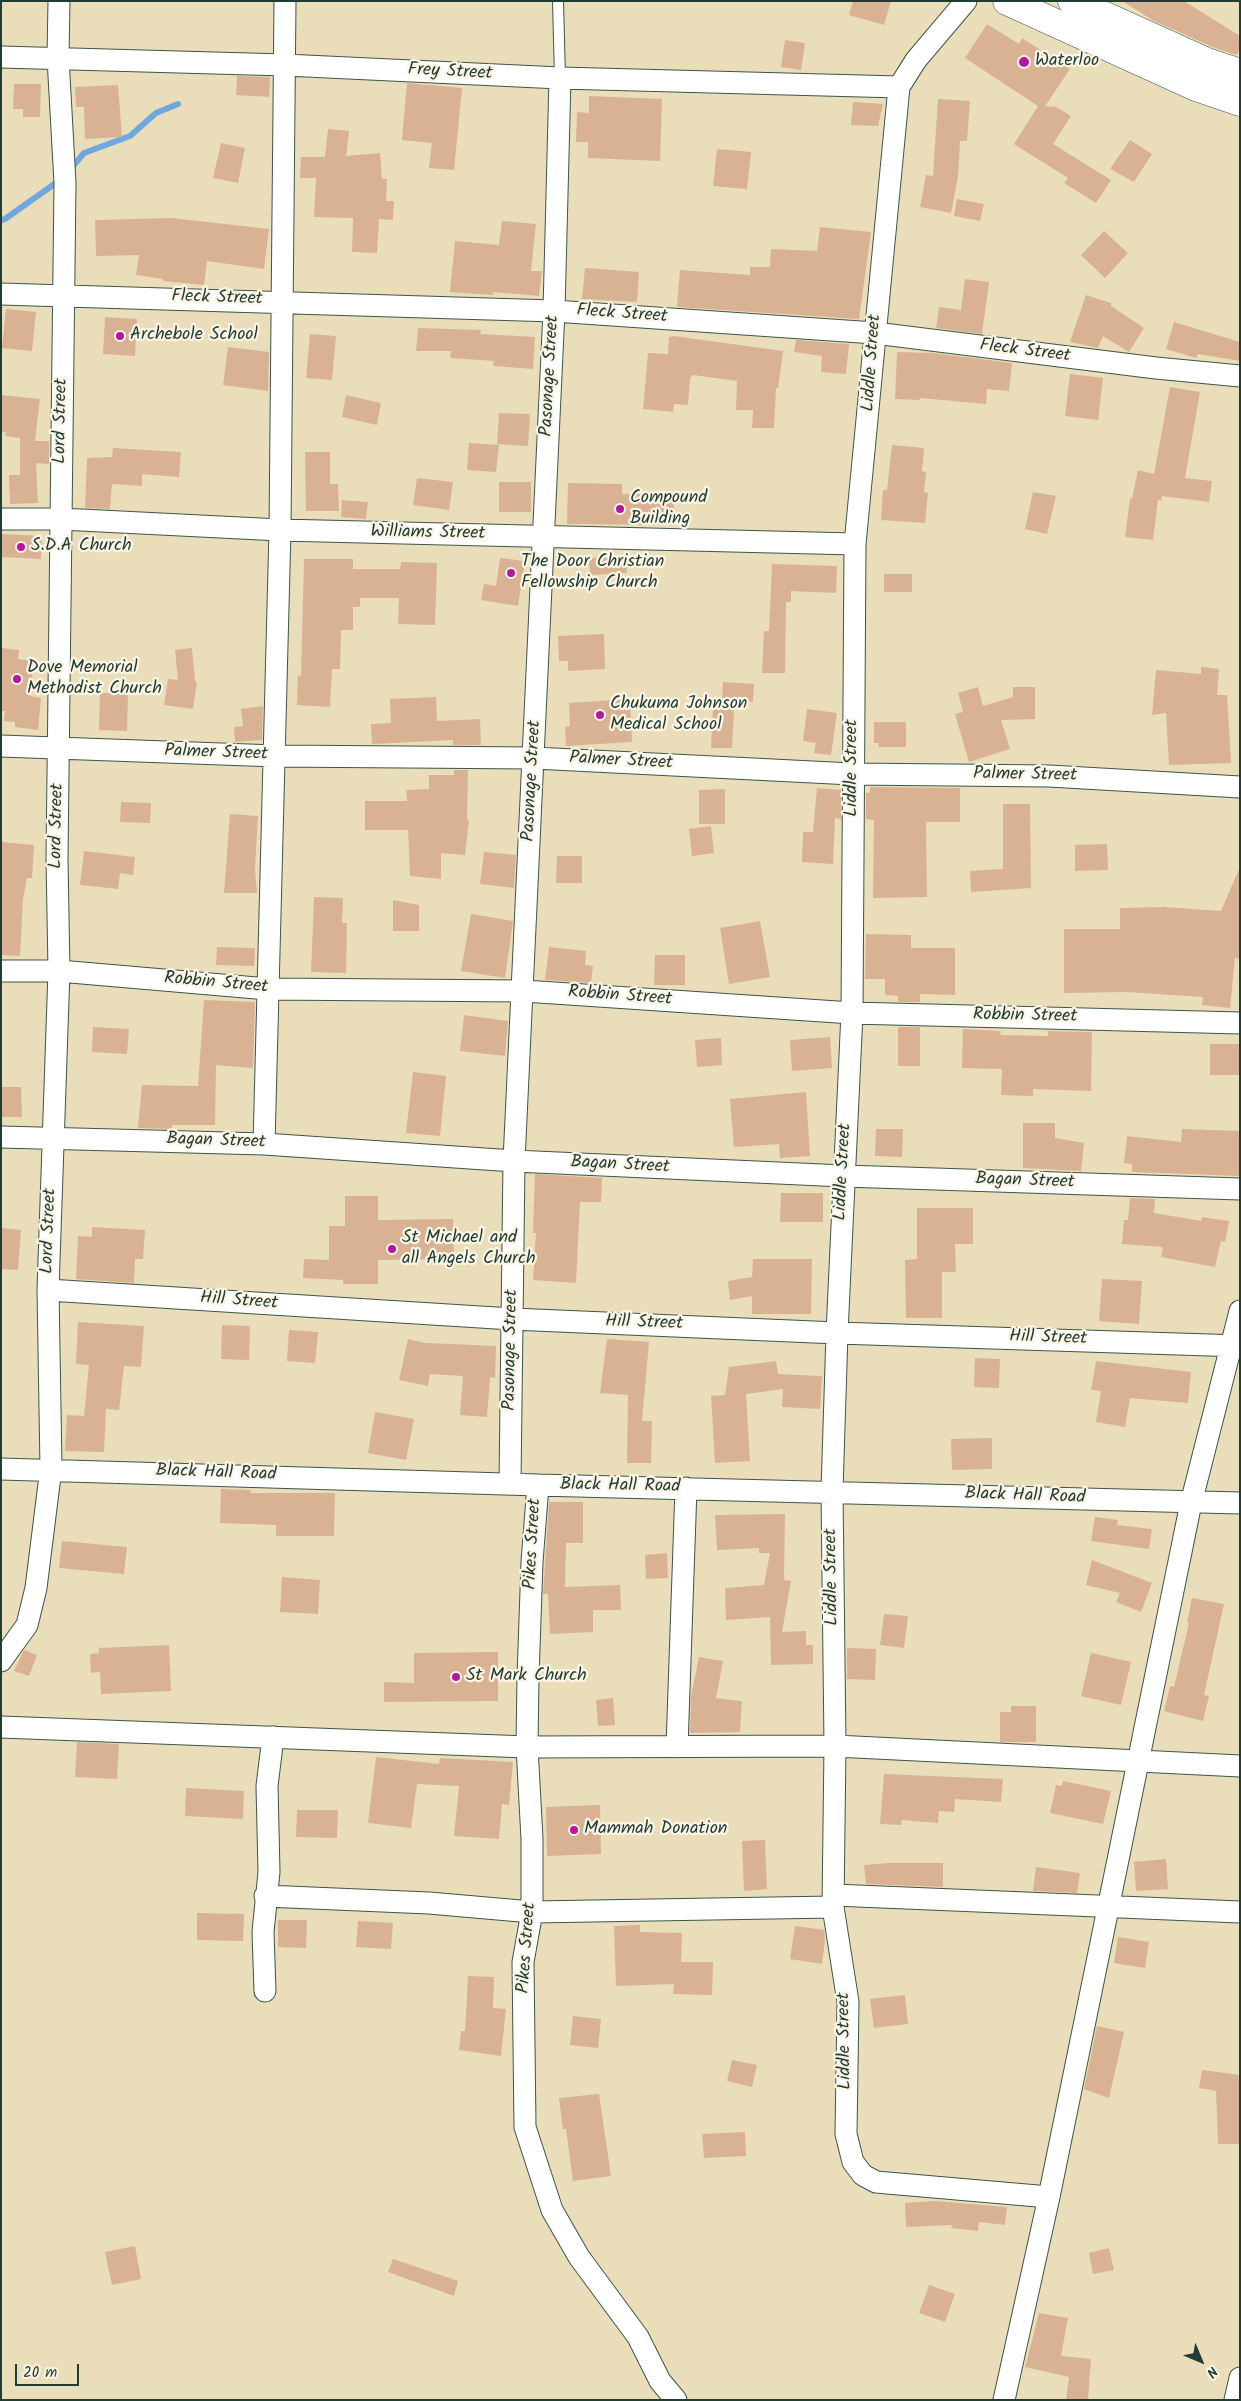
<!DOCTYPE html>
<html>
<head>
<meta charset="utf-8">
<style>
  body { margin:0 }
  #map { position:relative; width:1241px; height:2401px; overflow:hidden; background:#e9deb9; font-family:Kalam,sans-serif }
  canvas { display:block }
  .frame { position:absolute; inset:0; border:2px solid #1f3d34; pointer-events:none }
  .north { position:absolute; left:1176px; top:2336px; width:50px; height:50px; -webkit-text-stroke:4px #fcf5e5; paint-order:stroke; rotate:135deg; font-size:14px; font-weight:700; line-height:20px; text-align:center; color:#1f3d34 }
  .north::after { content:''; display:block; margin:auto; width:18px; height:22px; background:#1f3d34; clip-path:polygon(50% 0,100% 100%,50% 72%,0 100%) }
  .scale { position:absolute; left:15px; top:2364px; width:64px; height:22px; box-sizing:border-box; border:2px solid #1f3d34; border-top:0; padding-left:6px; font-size:15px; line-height:18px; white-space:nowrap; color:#1f3d34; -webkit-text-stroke:4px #fcf5e5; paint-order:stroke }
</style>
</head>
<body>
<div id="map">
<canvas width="1241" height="2401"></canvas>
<div class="frame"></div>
<div class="north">N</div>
<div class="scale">20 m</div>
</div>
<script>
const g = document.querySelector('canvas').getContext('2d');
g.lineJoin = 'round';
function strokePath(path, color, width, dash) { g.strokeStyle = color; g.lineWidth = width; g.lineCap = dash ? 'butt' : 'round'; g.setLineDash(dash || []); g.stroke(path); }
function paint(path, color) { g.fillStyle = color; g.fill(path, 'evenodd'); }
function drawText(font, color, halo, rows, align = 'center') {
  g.font = font + ' Kalam,sans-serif'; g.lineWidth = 4.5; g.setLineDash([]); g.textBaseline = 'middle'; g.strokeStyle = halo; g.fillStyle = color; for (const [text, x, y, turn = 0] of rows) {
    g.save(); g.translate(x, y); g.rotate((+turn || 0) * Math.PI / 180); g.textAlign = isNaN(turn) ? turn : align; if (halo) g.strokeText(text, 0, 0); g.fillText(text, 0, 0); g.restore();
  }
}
const stream = new Path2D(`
  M69,171l15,-18 46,-17 26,-23 22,-9
  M1,220l4,-1 55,-39`);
const building = new Path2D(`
  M853,1h38l-7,24 -35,-10z
  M1122,1h62l56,35v14l-4,5 -23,-8 -59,-26z
  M987,24l32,20 3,-6 48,31 -25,37 11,1 15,9 -18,28 58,36 -15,23 -32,-20 4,-5 -54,-34 24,-38 -73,-48z
  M785,40l20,3 -4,27 -20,-3z
  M237,76l33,1 -1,20 -33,-2z
  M407,83l55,5 -8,82 -25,-2 3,-25 -30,-3z
  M14,84h27l-1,33h-17v-8h-10z
  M118,85l4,52 -37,2 -1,-32h-8l-1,-20z
  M589,96l73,3 -2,62 -72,-3v-16h-12l1,-30 12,1z
  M938,99l32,2 -3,40h-7l-2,36 -7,36 -31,-6 6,-32 7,1z
  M853,102l30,2 -5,22 -27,-1z
  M328,129l21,2 -3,25 34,-3 2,26h5l-1,22h8l-1,19 -14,-1 -2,34 -25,-1 1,-34 -39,-1 2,-39h-16l1,-21h24z
  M1130,140l22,14 -18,28 -24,-13z
  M221,143l24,5 -7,35 -25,-5z
  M717,149l34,3 -4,37 -34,-3z
  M957,199l27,5 -4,17 -26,-5z
  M172,218l97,11 -5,40 -57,-8 -3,24 -41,-4v-2l-27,-4 3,-20 -43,1 -1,-36z
  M502,221l34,3 -5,47h11l-3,25 -46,-4v3l-43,-3 5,-51 44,4z
  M820,227l51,5 -12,87 -182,-12 3,-37 70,5v-8h20l1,-18 46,2z
  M1104,231l24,22 -23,25 -24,-23z
  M585,268l54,4 -2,30 -55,-3z
  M965,279l24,3 -7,52 -46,-6 3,-21 22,3z
  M1086,295l25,8v3l33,22 -15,24 -26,-16 -5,12 -28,-6z
  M6,309l30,3 -4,39 -30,-3z
  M105,317l32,2 -2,37 -32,-2z
  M1174,322l66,20v19l-42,-7 -2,4 -30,-9z
  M418,328l63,2 -1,4 55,3 -2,32 -40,-3 1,-5 -44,-3 1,-7h-35z
  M310,334l26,2 -4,44 -26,-2z
  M674,336l109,15 -5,37h-2l-2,40h-22l1,-18h-17l1,-29 -44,-6 -3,3 -2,27 -14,-1 -1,8 -30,-3 5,-56 20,1 1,-17z
  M796,340l53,4 -3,30 -25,-2 1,-16 -28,-4z
  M228,347l41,5 -1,39 -45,-6z
  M897,352l36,1 79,10 -3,28 -22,-2 -1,15 -66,-6v2l-25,-1z
  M1070,374l33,4 -5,42 -33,-4z
  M1170,387l30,5 -15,86 27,3 -3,21 -47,-6 -1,5 -3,-1 -5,40 -28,-3 5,-39 2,1 6,-29 16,4z
  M1,395l39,4 -5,42h14v23l-13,-1 2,40 -28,1 -1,-29h11v-37l-15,-2 1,-4h-5z
  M346,395l35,8 -4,22 -35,-8z
  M499,413l31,1 -2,32 -31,-2z
  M469,443l30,2 -3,27 -29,-2z
  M892,445l32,3 -2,23 4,1 -2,20 4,1 -3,30 -44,-3 2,-30h4z
  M113,448l68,4 -2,25 -37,-3v12l-30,-2 -2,25 -25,-1 2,-50 25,-1z
  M305,452h25v32h8l1,27h-33z
  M417,478l36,4 -4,28 -36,-5z
  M499,482h32v30h-32z
  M568,483l54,1v10h52l-1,31 -106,-1z
  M1033,492l23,4 -9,38 -22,-5z
  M342,500l26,2 -2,17 -25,-2z
  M1,534l41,2 -1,23 -40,-2z
  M626,556l1,17 -37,2 -1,-17z
  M500,558l25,3 -7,45 -37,-6 3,-16 12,2z
  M304,559h49v10h47l1,-7 36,1 -2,62 -37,-1 1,-26h-39v9h-7v23h-12l-1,39h-8l-2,38 -33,-2 1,-30 3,1z
  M772,564l65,2 -1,27 -45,-2v11h-5l-1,71h-23l2,-42h5z
  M884,574h28v18h-28z
  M604,634l1,35 -37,2v-10h-9l-1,-25z
  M1,648l18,2 -1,9 16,2 -4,35 11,2 -3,32 -23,-3v-5l-11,-1 1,-10h-4z
  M192,648l3,34h2l-4,27 -29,-4 4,-26 10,1 -3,-30z
  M1201,667l18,2 -2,26h10l4,68 -62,2 -3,-52 -14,2 4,-45 45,4z
  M723,682l31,2 -1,18 -31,-2z
  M978,687l5,19 30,-9v-10h22v32l-34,1 9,29 -41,13 -14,-48 8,-2 -5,-19z
  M100,693h28l-1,38 -28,-1z
  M436,697l1,24 43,-2 1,26h-28v-5l-81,4 -1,-20 20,-1 -1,-24z
  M630,699l2,43 -66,4 -1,-19 5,-1 -1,-23z
  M263,706l-1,34 -27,2 -1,-15 9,-1 -2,-17z
  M713,708h21l-2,40h-21z
  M807,709l30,4 -6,42 -17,-2 2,-10 -13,-2z
  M874,722h32v25h-28l1,-4h-5z
  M454,770h14l-1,49 2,1 -4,35 -24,-2v26l-31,-3 -2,-46h-43v-29h42l-1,-11 23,-1v-14h25z
  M870,787l90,1v34h-34l1,75 -54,1 1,-78 -8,-1v-26h4z
  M817,788l24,2v29l-6,-1 -2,46 -31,-2 1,-30h10z
  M725,789v35h-26v-34z
  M121,802l30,1 -1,20 -30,-1z
  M1003,804h27l1,84 -60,4 -1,-21 33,-2z
  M230,814l28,2 -3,53 2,24h-33z
  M711,826l3,27 -22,3 -3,-27z
  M1,842l33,3 -2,33h-5l-4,21 -3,57 -19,-1z
  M1107,844l1,26 -33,1v-26z
  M84,851l51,6 -2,18 -13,-2 -2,16 -38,-4z
  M484,852l32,3 -2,33 -34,-4z
  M557,856h25v27h-26z
  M1240,867v92l-5,-1 -5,50 -28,-3 1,-8 -77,-5 -62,1v-64h56v-21l44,-1 57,4z
  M314,897l29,1 -1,25h5l-1,50 -35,-1z
  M393,900l26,5v26h-26z
  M471,914l42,7 -8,57 -44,-7z
  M760,921l10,56 -41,7 -9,-56z
  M866,934l45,1v13h44v47l-35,-1v8h-22v-6l-13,-1v-16h-20z
  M217,947l38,1 -1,18 -38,-1z
  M549,947l37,4 -1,14 8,1 -2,17 -46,-3z
  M655,955h30v30h-31z
  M204,1000l51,2 -2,66 -37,-3 -1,60h-43v4l-34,-1 4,-43 56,1z
  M464,1015l44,6 -3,35 -45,-5z
  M93,1027l36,2 -2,25 -35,-2z
  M898,1027h22v39h-22z
  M963,1029l38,2 -1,4 48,1v-5l44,1 -1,59 -58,-2v7l-32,-1 1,-26 -40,-1z
  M830,1037l2,31 -40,3 -2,-31z
  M721,1038l1,27 -25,2 -2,-27z
  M1210,1044h30v31h-30z
  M413,1072l33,4 -6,60 -34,-3z
  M1,1087h20l1,30h-21z
  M806,1092l4,64 -30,2 -1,-14 -45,3 -4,-48z
  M1023,1123h32v15l29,5 -3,28 -58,-3z
  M876,1129h27l-1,28 -27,-1z
  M1182,1129l58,2v45l-108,-4v-8l-8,-1 3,-27 54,6z
  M535,1174l67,4 -1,24h-21l-4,81 -43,-3 3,-47h-3z
  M781,1193h42v29h-43z
  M345,1196h33v24l75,-1 1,40 -76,1v24h-35v-4l-40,-2 1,-19 25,1v-34h16z
  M1130,1198l25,1 -1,14 47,8 1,-4 27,4 -4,21 -4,-1 -6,26 -54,-10 2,-10 -41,-3 2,-24h4z
  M917,1208h56v36h-18l1,28h-14v46h-36l-1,-58 12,-1z
  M92,1227l53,3 -2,29h-8l-1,24 -58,-4 2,-43 14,1z
  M1,1228l20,2 -3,40 -17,-1z
  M753,1259h59l-1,55h-59v-18l-22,4 -2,-19 24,-4z
  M1102,1279l40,2 -3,43 -40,-3z
  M78,1322l66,4 -3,41 -17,-1 -5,44 -13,-1 -2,43 -39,-1 2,-36 17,1 5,-51 -13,-1z
  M222,1325l28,1 -1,34 -28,-1z
  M289,1330l29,2 -3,31 -28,-2z
  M408,1339l18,4 70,3 -1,32 -5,-1 -3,40 -27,-2 3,-39 -33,-2 -2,12 -29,-6z
  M607,1339l42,3 -7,79h10l-1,42h-24l1,-68 -28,-2z
  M975,1358l25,1 -1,29 -25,-1z
  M776,1361l2,13 44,2 -2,33 -38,-2 1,-18 -37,5 4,67 -35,2 -4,-67 14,-1 4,-28z
  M1096,1361l95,11 -3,31 -58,-5 -5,29 -29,-5 5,-31 -10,-1z
  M375,1412l39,7 -8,41 -38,-7z
  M992,1438v31l-40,1 -1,-31z
  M221,1489l30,1v3h84l-1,43h-58v-11l-56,-2z
  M549,1502h34v41h-17l-1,44 55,-2 1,25h-28v22l-43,2 -2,-40h-5z
  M785,1514l-1,66 7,1 -9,51 24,-1v14h7v19l-42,1 -1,-48 -44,3 -1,-32 39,-3 6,-32h-11v-5l-42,2 -2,-35z
  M1095,1517l23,3 -1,5 35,4 -3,20 -58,-8z
  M62,1541l65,6 -3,27 -65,-6z
  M667,1553l1,25 -22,1 -1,-24z
  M1092,1560l60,23 -11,29 -25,-10 4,-9 -34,-8z
  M282,1577l38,3 -2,34 -38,-2z
  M1192,1598l32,6 -20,91 5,1 -6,25 -39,-10 6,-25 4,1 15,-64h-2z
  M884,1614l24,2 -4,32 -24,-3z
  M169,1645l2,46 -70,3 -1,-22 -9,1 -1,-19 9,-1v-5z
  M847,1648l29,1 -1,31 -28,-1z
  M24,1650l13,5 -8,21 -15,-5z
  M498,1652v49l-114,1v-20l30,1v-30z
  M1091,1653l40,9 -10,43 -40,-9z
  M699,1657l24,4 -7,37 26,3 -2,31 -50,1 1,-37z
  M613,1698l2,27 -17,1 -2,-26z
  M1011,1706h25v36h-36v-30h11z
  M77,1742l42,2 -2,35 -42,-2z
  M376,1757l63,7 1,-6 73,4 -4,43 -7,-1 -3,35 -45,-3 5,-50 -42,-2 -6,44 -43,-5z
  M884,1774l119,5 -2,23 -46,-3 -1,13 -15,-1 -1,12 -36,-3 -1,5 -21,-1z
  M1063,1781l48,10 -8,33 -53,-11 6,-28 6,1z
  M186,1788l58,3 -1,28 -58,-3z
  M600,1805l1,49 -54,2 -1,-49z
  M297,1810h41l-1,28 -41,-1z
  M765,1840l2,49 -23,2 -2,-50z
  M1166,1859l2,30 -32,2 -2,-29z
  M889,1863h54v24l-77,-3 -2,-19z
  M1036,1867l44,6 -3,20 -44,-2z
  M197,1913l47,1 -1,27 -46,-1z
  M278,1920h29l-1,28 -28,-1z
  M358,1921l35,2 -2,26 -35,-2z
  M640,1925v7l42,1 -1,29h32l-1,33 -39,-1 1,-10 -58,2 -2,-60z
  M795,1926l29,4 1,10 -3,24 -32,-5z
  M1118,1937l31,5 -4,26 -31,-5z
  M468,1976l26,1 -1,31 13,1 -5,47 -42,-6 2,-19h4z
  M905,1995l3,29 -34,4 -4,-29z
  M573,2016l28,3 -3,29 -28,-3z
  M1097,2026l27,6 -15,66 -25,-9z
  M732,2060l25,5 -5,22 -25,-6z
  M1202,2070l38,5v69h-22l-2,-53 -17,-3z
  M599,2094l12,82 -38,5 -7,-52h-3l-4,-31z
  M745,2132l1,24 -42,2 -2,-24z
  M935,2201l72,6 -2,18 -26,-3 -1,9 -27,-3 1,-3 -46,2 -1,-24z
  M135,2246l6,33 -29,6 -7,-33z
  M1109,2248l5,22 -21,4 -4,-21z
  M393,2259l65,22 -4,15 -66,-24z
  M929,2285l26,9 -10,28 -26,-9z
  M1039,2313l29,5 -7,38 30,3 -3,41h-22l3,-23 -44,-10z`);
const service = new Path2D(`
  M558,1l2,77`);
const minor = new Path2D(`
  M966,1l-50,59 -17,27 -44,457 -3,469 -15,320 -5,158 3,255 -2,161 15,95 -2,132 7,28 10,13 13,7 173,15
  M1,57l284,8 275,13 339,9
  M1,294l553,17 321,22 281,35 84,8
  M1,519h60l219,11 575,14
  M1,746l275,10 258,2 318,16 197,2 191,11
  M1,971h58l209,18 256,2 328,22 388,10
  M1,1137l263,7 250,17 330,15 396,13
  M264,1144l16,-614 5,-529
  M48,1290l464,29 325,14 403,13
  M1,1469l537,16 702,18
  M510,1483l4,-322 40,-850 6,-233
  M538,1485l-6,77 -4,115 -1,70 5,92v73l-9,50 2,165 27,83 27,47 59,80 22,44 16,19
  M1,1661l26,-36 9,-37 15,-120 -3,-178 11,-319 -2,-112 8,-676 -7,-125 1,-57
  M1,1727l526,20 308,-1 405,20
  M677,1747l9,-259
  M834,1895l406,17
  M265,1896l164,7 103,9 301,-5
  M265,1991l-2,-59 6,-60 -2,-86 6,-49
  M1004,2400l45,-203 142,-694 49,-192
  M1235,2400l5,-22`);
const trunk = new Path2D(`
  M1007,1l189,86 44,15
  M1072,1l135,61 33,11`);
const markers = [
  [1024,62,6,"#b5179e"],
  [120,336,5,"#b5179e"],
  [620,509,5,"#b5179e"],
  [21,547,5,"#b5179e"],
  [511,573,5,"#b5179e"],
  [17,679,5,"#b5179e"],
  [600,715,5,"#b5179e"],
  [392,1249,5,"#b5179e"],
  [456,1677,5,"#b5179e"],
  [574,1830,5,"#b5179e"]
];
const poiNames = [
  ["Waterloo",1035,62],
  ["Archebole School",130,336],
  ["Compound",630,499],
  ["Building",630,520],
  ["S.D.A Church",31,547],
  ["The Door Christian",521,563],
  ["Fellowship Church",521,584],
  ["Dove Memorial",27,669],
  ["Methodist Church",27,690],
  ["Chukuma Johnson",610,705],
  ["Medical School",610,726],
  ["St Michael and",402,1239],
  ["all Angels Church",402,1260],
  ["St Mark Church",466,1677],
  ["Mammah Donation",584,1830]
];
const streetNames = [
  ["Frey Street",450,73,3],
  ["Fleck Street",217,299,2],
  ["Fleck Street",622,315,4],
  ["Fleck Street",1025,352,7],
  ["Liddle Street",873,363,-86],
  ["Pasonage Street",551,376,-87],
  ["Lord Street",62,421,-89],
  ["Williams Street",428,534,1],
  ["Palmer Street",216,754,2],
  ["Palmer Street",621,762,3],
  ["Liddle Street",853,768,-90],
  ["Palmer Street",1025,776,1],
  ["Pasonage Street",533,781,-87],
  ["Lord Street",58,826,-89],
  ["Robbin Street",216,984,5],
  ["Robbin Street",620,997,4],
  ["Robbin Street",1025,1017,1],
  ["Bagan Street",216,1142,2],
  ["Bagan Street",620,1166,3],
  ["Liddle Street",844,1172,-87],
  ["Bagan Street",1025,1182,2],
  ["Lord Street",50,1231,-88],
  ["Hill Street",239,1302,4],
  ["Hill Street",644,1324,2],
  ["Hill Street",1048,1339,2],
  ["Pasonage Street",512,1350,-89],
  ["Black Hall Road",216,1474,2],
  ["Black Hall Road",620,1487,1],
  ["Black Hall Road",1025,1497,2],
  ["Pikes Street",534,1544,-87],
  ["Liddle Street",833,1577,-91],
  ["Pikes Street",528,1948,-86],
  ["Liddle Street",846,2041,-91]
];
strokePath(stream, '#71a7df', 6);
paint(building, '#d9b294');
strokePath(service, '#3d5548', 12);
strokePath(minor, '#3d5548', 23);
strokePath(trunk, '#3d5548', 29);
strokePath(service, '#fff', 10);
strokePath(minor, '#fff', 21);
strokePath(trunk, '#fff', 28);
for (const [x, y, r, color] of markers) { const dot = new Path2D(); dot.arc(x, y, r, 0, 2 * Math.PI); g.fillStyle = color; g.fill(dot); strokePath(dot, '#fcf5e5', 2); }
drawText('18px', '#1f3d34', '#fcf5e5', poiNames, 'left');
drawText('18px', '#1f3d34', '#fcf5e5', streetNames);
</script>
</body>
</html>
